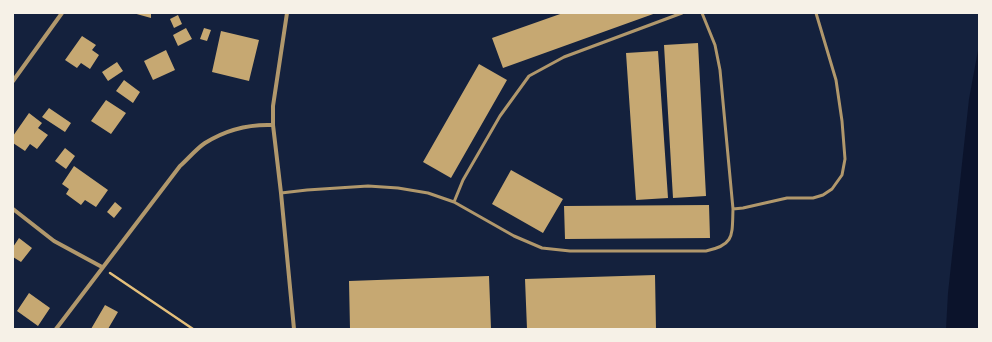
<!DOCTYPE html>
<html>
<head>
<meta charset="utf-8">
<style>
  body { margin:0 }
  #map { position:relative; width:992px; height:342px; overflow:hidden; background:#14213d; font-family:"Work Sans",sans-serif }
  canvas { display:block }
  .frame { position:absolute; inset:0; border:14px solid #f6f1e7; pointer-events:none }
</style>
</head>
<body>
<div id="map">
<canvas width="992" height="342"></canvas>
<div class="frame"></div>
</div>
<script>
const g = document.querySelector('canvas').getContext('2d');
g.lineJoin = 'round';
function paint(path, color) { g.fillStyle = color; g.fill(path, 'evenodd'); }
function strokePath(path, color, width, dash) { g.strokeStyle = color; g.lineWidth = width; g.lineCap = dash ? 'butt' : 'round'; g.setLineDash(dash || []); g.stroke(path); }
const water = new Path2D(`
  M979,45v284h-33l2,-36 21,-194z`);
const building = new Path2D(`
  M133,13h18v5z
  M563,13h93l-153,55 -11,-30z
  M178,15l4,9 -8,4 -4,-9z
  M186,28l6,11 -14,7 -5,-11z
  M204,28l7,2 -4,11 -7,-2z
  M221,31l38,9 -10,41 -37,-9z
  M82,36l14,9 -4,5 7,5 -9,14 -9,-6 -4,5 -12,-8z
  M698,43l8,153 -33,2 -9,-153z
  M166,50l9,20 -22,10 -9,-19z
  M658,51l10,147 -32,2 -10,-147z
  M117,62l6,9 -15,10 -6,-9z
  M479,64l28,16 -56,98 -28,-16z
  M124,80l16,12 -7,11 -17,-12z
  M106,100l20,13 -15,21 -20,-13z
  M49,108l22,15 -6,9 -23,-15z
  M29,113l13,10 -4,5 10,7 -11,14 -7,-5 -5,7 -12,-8v-7z
  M65,148l10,8 -9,13 -11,-8z
  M74,166l34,24 -12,17 -11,-7 -4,5 -15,-11 3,-5 -7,-5z
  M511,170l52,29 -20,34 -51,-29z
  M115,202l7,6 -8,10 -7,-6z
  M709,205l1,33 -145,1 -1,-33z
  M19,238l13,10 -11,14 -8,-5v-10z
  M655,275l1,54h-129l-2,-50z
  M489,276l2,53h-141l-1,-48z
  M29,293l21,15 -12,18 -21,-15z
  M105,305l13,7 -10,17h-17z`);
const path = new Path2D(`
  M110,273l83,56`);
const service = new Path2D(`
  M281,193l26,-3 61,-4 30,2 30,5 26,9 60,34 28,12 28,3h136c29,-6 26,-16 27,-42l-13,-139 -5,-25 -13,-32
  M454,202l9,-22 37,-64 29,-40 35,-19 118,-44
  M733,209l10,-1 44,-10h26l10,-3 9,-6 10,-14 3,-16 -3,-38 -6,-41 -20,-67`);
const minor = new Path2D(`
  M13,81l49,-68
  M273,125l8,68 13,136
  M13,209l41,32 48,26
  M56,329l124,-163c8,-7 16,-17 25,-23 22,-14 43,-19 68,-18v-19l14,-93`);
paint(water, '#0b132b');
paint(building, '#c6a872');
strokePath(path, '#e5c07b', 2.5);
strokePath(service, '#b1986c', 3);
strokePath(minor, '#b1986c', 4);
</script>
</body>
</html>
